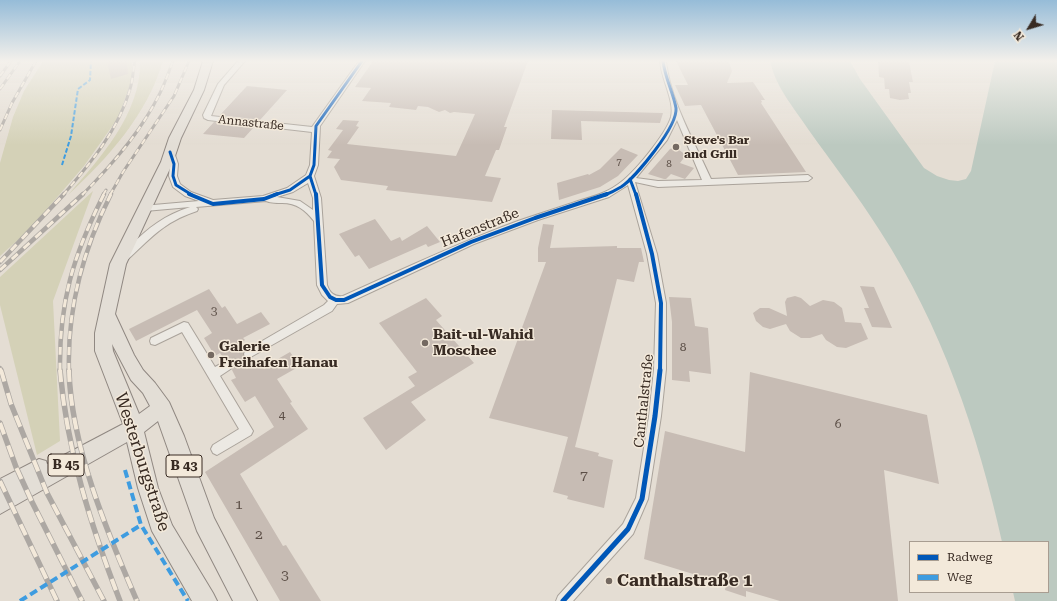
<!DOCTYPE html>
<html>
<head>
<meta charset="utf-8">
<style>
  body { margin:0 }
  #map { position:relative; width:1057px; height:601px; overflow:hidden; background:#e4ddd3; font-family:"Roboto Serif",serif }
  canvas { display:block }
  .legend { position:absolute; left:909px; top:541px; width:140px; height:52px; box-sizing:border-box; background:#f3e9da; border:1px solid #a89d91; margin:0; padding:5px 7px; list-style:none; font-size:12px; color:#382b23 }
  .legend li { display:flex; align-items:center; gap:8px; height:20px }
  .legend b { width:20px; border:1px solid #a89d91 }
  .north { position:absolute; left:1009px; top:8px; width:40px; height:40px; -webkit-text-stroke:3px #f3e9da; paint-order:stroke; rotate:232deg; font-size:11px; font-weight:700; line-height:16px; text-align:center; color:#382b23 }
  .north::after { content:''; display:block; margin:auto; width:14px; height:18px; background:#382b23; clip-path:polygon(50% 0,100% 100%,50% 72%,0 100%) }
</style>
</head>
<body>
<div id="map">
<canvas width="1057" height="601"></canvas>
<ul class="legend">
<li><b style="height:5px;background:#0057b8"></b>Radweg</li>
<li><b style="height:5px;background:#3e9ce0"></b>Weg</li>
</ul>
<div class="north">N</div>
</div>
<script>
const g = document.querySelector('canvas').getContext('2d');
g.lineJoin = 'round';
function paint(path, color) { g.fillStyle = color; g.fill(path, 'evenodd'); }
function strokePath(path, color, width, dash) { g.strokeStyle = color; g.lineWidth = width; g.lineCap = dash ? 'butt' : 'round'; g.setLineDash(dash || []); g.stroke(path); }
function drawText(font, color, halo, rows, align = 'center') {
  g.font = font + ' "Roboto Serif",serif'; g.lineWidth = 3; g.setLineDash([]); g.textBaseline = 'middle'; g.strokeStyle = halo; g.fillStyle = color; for (const [text, x, y, turn = 0] of rows) {
    g.save(); g.translate(x, y); g.rotate((+turn || 0) * Math.PI / 180); g.textAlign = isNaN(turn) ? turn : align; if (halo) g.strokeText(text, 0, 0); g.fillText(text, 0, 0); g.restore();
  }
}
const green = new Path2D(`
  M43,61h89l1,16 -15,41 -34,48 -55,64 -29,26v-93l13,-46 11,-26z
  M140,61h23c-16,54 -55,97 -95,134 32,-37 73,-81 72,-134z
  M93,191l-40,110 7,140 -23,14 -37,-150v-28z`);
const water = new Path2D(`
  M770,61h80l10,18 64,89 13,8 12,4 9,1 8,-2 5,-8 24,-110h62v540h-42l-2,-9h35v-50h-46c-24,-109 -61,-217 -122,-311 -22,-35 -48,-68 -72,-102 -14,-21 -33,-43 -38,-68z`);
const building = new Path2D(`
  M107,61h20l1,13 -17,5z
  M373,61h155l-24,66h3l-8,23h-3l-11,26 16,2 -9,24 -106,-12 2,-4 -47,-6 -7,-13 6,-8 -13,-1 5,-7 -4,-1 15,-20 -7,-1 7,-9 16,1 -3,5 3,1 -12,17 109,12 19,-42 -21,-2 -4,1 -5,-3 -6,2 -11,-5 -10,-1 -2,4 -27,-3 2,-4 -29,-2 9,-13 -16,-1z
  M676,61h53l3,10 -5,12 26,-1 12,18h-4l1,2 -1,1 45,69 -68,3 -37,-70 -16,1 -10,-21h13z
  M878,61h31l4,21h-4l2,11h-3l1,6 -9,1 -10,-2 -1,-9h-4l-1,-11 -5,-1z
  M247,86l40,4 -27,30 -40,-5z
  M552,110l111,3 -3,10 -79,-2 1,19 -31,-1z
  M214,122l40,5 -10,11 -41,-4z
  M675,147l11,8 -6,8 14,5 -9,11 -14,-5 -5,5h-2l-16,-5 22,-25z
  M621,148l17,7 -20,21 -18,11 -41,13 -2,-17 31,-9 1,1 11,-6z
  M375,219l16,22 9,-4 2,4 25,-15 13,16 -12,5 -2,-3 -57,25 -10,-14 -4,2 -16,-23z
  M543,224l11,1 -4,23 67,-2v2h24l3,14h-5l-5,20 -17,-3 -42,168 24,6 -1,3 15,4 -9,48 -37,-9 1,-3 -15,-4 15,-55 -79,-19 57,-156h-8v-14z
  M860,286l14,1 18,41 -20,-1 -8,-19h5z
  M209,289l13,19 3,-2 12,18 24,-12 9,12 -27,14 2,2 -4,3 4,6 -2,5 2,4h7l5,8 4,-3 3,4 26,-15 10,14 -23,13 15,23 -2,1 18,26 -68,45 43,72 3,-1 35,56h-41l-75,-129 69,-45 -19,-31 -10,6 -14,-22 5,-2 -4,-8 2,-5 -1,-3 -4,-3 -4,1 -5,-7 -5,3 -11,-18 8,-5 -15,-23 -61,31 -7,-12z
  M795,296l6,2 9,8 13,-6 11,2 8,6 3,14 16,1 7,16 -22,9 -9,-1 -11,-7 -4,-6 -12,4h-9l-11,-7 -4,-7 -16,5 -7,-2 -7,-6 -3,-8 7,-5h9l18,8 -2,-14 2,-4z
  M669,297l22,1 4,28 13,2 3,46 -22,-3 1,11 -18,-2v-58z
  M426,298l16,18 -6,4 38,43 -63,39 15,18 -40,30 -23,-32 52,-32 -7,-9 9,-5 -38,-49z
  M750,372l177,43 12,69 -55,-14 14,131h-118l-34,-10v6l-21,-7 1,-6 -82,-25 21,-128 80,21z`);
const minorTunnel = new Path2D(`
  M228,365l21,-11`);
const minor = new Path2D(`
  M238,61h7l-21,24 -13,31 101,11 47,-66h6l-45,65 -2,39 -4,11 7,22 6,87c3,8 7,12 16,11 58,-26 115,-53 175,-75 20,-7 40,-13 60,-20 14,-4 28,-8 39,-16 16,-10 49,-51 54,-68 4,-16 -10,-38 -11,-56h6c4,39 29,82 45,118l97,-4 4,3 -4,3 -150,6 -23,-5 22,72 9,49v66l-5,47 -13,83 -15,35 -60,67h-17l2,-5 65,-72 13,-26 13,-82 5,-47 2,-66 -9,-49 -19,-69 -19,12 -71,23 -64,24 -126,59 -11,1 -5,7 -83,47 -4,-1 -1,-3 1,-3 79,-46 4,-4 -6,-6 -5,-10 -3,-64c-9,-11 -17,-18 -32,-18 -5,0 -11,0 -16,-2l-70,6 2,2 -1,2c-34,11 -47,28 -72,51h-6l-2,-2c4,-5 9,-9 13,-14 18,-18 35,-31 60,-39l-45,4 -4,-3 1,-2 57,-5 -14,-5 -12,-9 -4,-11 1,-12 -4,-12 1,-2h6l1,2 4,12 -1,12 3,8 11,8 22,8 50,-4 24,-8 19,-13 4,-10 2,-33 -104,-12 -4,-2 -1,-3 15,-31zM677,120l25,60 -44,1 -22,-3 31,-38zM308,183l5,15v12l-13,-9 -23,-4 16,-5z
  M184,322l4,1 27,44 13,-7 4,2 1,3 -1,3 -12,8 33,55 -2,4 -34,20 -4,-2 -2,-4 2,-4 26,-16 -57,-97 -27,13 -4,-1 -1,-3 1,-3z`);
const primary = new Path2D(`
  M203,61h10l-9,29 -23,48 -8,24 -47,102 -11,50 19,41 9,15 12,13 14,19 15,34 30,82 43,83h-24l-36,-70 -39,-110 -14,11 14,56 14,37 41,68 4,8h-25l-40,-70 -14,-43 -11,-46 -127,72v-35l39,-20 7,2 1,3 76,-40 -28,-73v-18l15,-69 51,-102 8,-24 25,-48zM112,344l19,36 12,13 7,13 -11,8 -26,-63z`);
const railFar2 = new Path2D(`
  M0,76l11,-15
  M0,89l20,-28
  M0,130l12,-27 24,-42
  M63,195c27,-31 56,-66 67,-106 3,-9 3,-19 5,-28
  M82,195c30,-30 59,-63 78,-102 5,-10 9,-22 13,-32
  M103,195l3,-5
  M110,195l13,-23 51,-76 15,-35`);
const railFar1 = new Path2D(`
  M0,262l64,-68
  M0,270l83,-76
  M0,368l1,3
  M60,371c-1,-69 13,-115 44,-177
  M69,371c-2,-63 14,-121 42,-177`);
const rail = new Path2D(`
  M1,370l10,34 36,89 57,108
  M60,370c7,81 31,156 60,231
  M69,370c2,76 38,162 68,231
  M0,423l16,44 16,35 50,99
  M0,481l57,120`);
const quietFar1 = new Path2D(`
  M62,165l9,-29 7,-47 12,-9 1,-19`);
const quiet = new Path2D(`
  M125,470l16,55 47,76
  M20,601l121,-76`);
const cyclewayFar2 = new Path2D(`
  M170,152l4,12 -1,12 3,9 16,10
  M310,176l6,19
  M630,179l6,16
  M274,195l16,-5 20,-14 4,-11 2,-39 46,-65
  M605,195c5,-2 11,-5 16,-8 15,-10 57,-61 55,-79 -3,-16 -11,-30 -13,-47`);
const cyclewayFar1 = new Path2D(`
  M189,194l24,10 51,-5 13,-5
  M316,194l6,91 8,12 6,3h8l127,-58 64,-24 72,-24
  M636,194l16,60 9,49 -1,68`);
const cycleway = new Path2D(`
  M563,601l65,-72 14,-30 13,-83 5,-46`);
const markers = [
  [676,147,4,"#746961"],
  [425,343,4,"#746961"],
  [211,355,4,"#746961"],
  [609,581,4,"#746961"]
];
const farNumbernames = [
  ["7",619,162],
  ["8",669,164]
];
const farStreetnames = [
  ["Annastraße",251,123,6]
];
const farPoinames = [
  ["Steve's Bar",684,140],
  ["and Grill",684,154]
];
const numberNames = [
  ["3",214,311],
  ["8",683,347],
  ["4",282,415],
  ["6",838,424]
];
const shields = [
  [66,465,36],
  [184,466,36]
];
const shieldNames = [
  ["B 45",66,465],
  ["B 43",184,466]
];
const streetNames = [
  ["Hafenstraße",480,228,-22],
  ["Canthalstraße",644,401,-84]
];
const poiNames = [
  ["Bait-ul-Wahid",433,335],
  ["Moschee",433,351],
  ["Galerie",219,347],
  ["Freihafen Hanau",219,363]
];
const nearNumbernames = [
  ["7",584,476],
  ["1",239,505],
  ["2",259,535],
  ["3",285,576]
];
const nearStreetnames = [
  ["Westerburgstraße",142,462,72]
];
const nearPoinames = [
  ["Canthalstraße 1",617,581]
];
paint(green, '#d4d1b7');
paint(water, '#bcc9c0');
paint(building, '#c7bcb4');
strokePath(minorTunnel, '#c2b9b0', 10, [10, 5]);
strokePath(minor, '#aaa39b', 2);
strokePath(primary, '#908882', 2);
paint(minor, '#ece9e3');
paint(primary, '#e3ded6');
strokePath(railFar2, '#ada8a3', 3);
strokePath(railFar1, '#ada8a3', 4.5);
strokePath(rail, '#ada8a3', 5.5);
strokePath(railFar2, '#f3e9da', 2, [6]);
strokePath(railFar1, '#f3e9da', 3, [8]);
strokePath(rail, '#f3e9da', 4, [12]);
strokePath(quietFar1, '#3e9ce0', 2, [4.5, 2]);
strokePath(quiet, '#3e9ce0', 4, [8, 4]);
strokePath(cyclewayFar2, '#0057b8', 3);
strokePath(cyclewayFar1, '#0057b8', 4);
strokePath(cycleway, '#0057b8', 5);
const sky = g.createLinearGradient(0, 0, 0, 145);
sky.addColorStop(0, '#96bcd8');
sky.addColorStop(0.42, '#f3f0eb');
sky.addColorStop(1, '#f3f0eb00');
g.fillStyle = sky;
g.fillRect(0, 0, 1057, 145);
for (const [x, y, r, color] of markers) { const dot = new Path2D(); dot.arc(x, y, r, 0, 2 * Math.PI); g.fillStyle = color; g.fill(dot); strokePath(dot, '#f3e9da', 1.5); }
drawText('10px', '#5c4f47', null, farNumbernames);
drawText('12px', '#382b23', '#f3e9da', farStreetnames);
drawText('bold 12px', '#382b23', '#f3e9da', farPoinames, 'left');
drawText('12px', '#5c4f47', null, numberNames);
for (const [x, y, w] of shields) { const box = new Path2D(); box.roundRect(x - w / 2, y - 11, w, 22, 3); g.fillStyle = '#f3e9da'; g.fill(box); strokePath(box, '#382b23', 1); }
drawText('bold 13px', '#382b23', null, shieldNames);
drawText('14px', '#382b23', '#f3e9da', streetNames);
drawText('bold 14px', '#382b23', '#f3e9da', poiNames, 'left');
drawText('14px', '#5c4f47', null, nearNumbernames);
drawText('17px', '#382b23', '#f3e9da', nearStreetnames);
drawText('bold 17px', '#382b23', '#f3e9da', nearPoinames, 'left');
</script>
</body>
</html>
